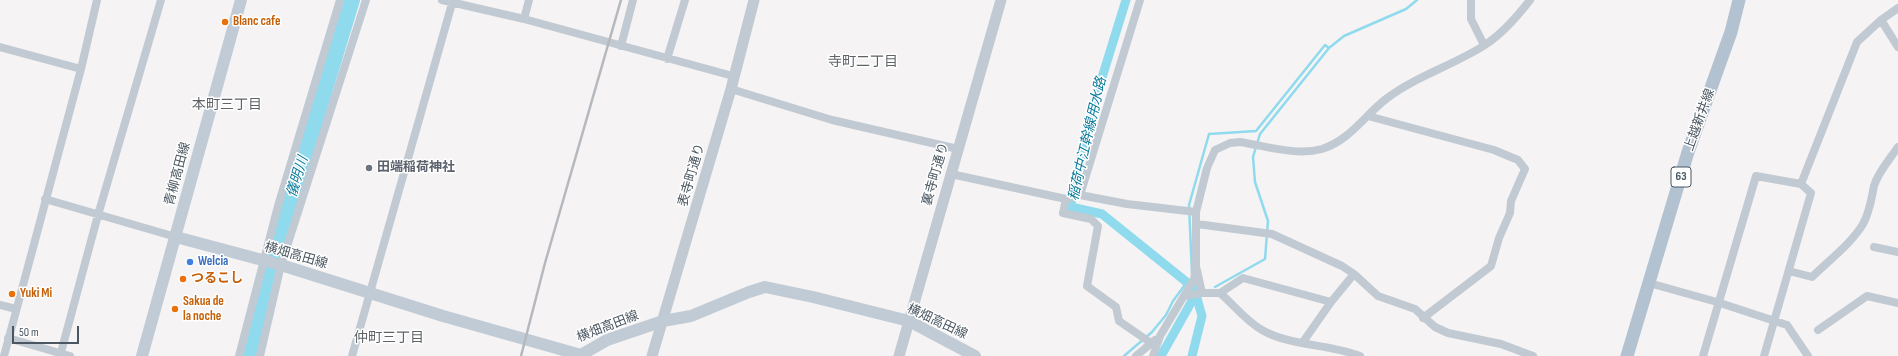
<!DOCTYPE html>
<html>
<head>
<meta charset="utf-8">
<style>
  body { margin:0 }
  #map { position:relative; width:1898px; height:356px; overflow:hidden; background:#f5f3f3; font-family:"Sofia Sans Condensed",sans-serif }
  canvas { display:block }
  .scale { position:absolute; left:12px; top:326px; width:67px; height:18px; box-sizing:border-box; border:2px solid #4a5661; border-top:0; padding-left:5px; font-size:12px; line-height:14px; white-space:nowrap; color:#4a5661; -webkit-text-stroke:3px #fff; paint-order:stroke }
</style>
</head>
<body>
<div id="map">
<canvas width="1898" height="356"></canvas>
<div class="scale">50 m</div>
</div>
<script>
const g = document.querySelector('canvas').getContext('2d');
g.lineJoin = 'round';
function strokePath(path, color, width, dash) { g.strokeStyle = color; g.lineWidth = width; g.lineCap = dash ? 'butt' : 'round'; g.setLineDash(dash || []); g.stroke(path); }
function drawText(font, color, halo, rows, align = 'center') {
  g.font = font + ' "Sofia Sans Condensed","Noto Sans JP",sans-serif'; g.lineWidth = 3; g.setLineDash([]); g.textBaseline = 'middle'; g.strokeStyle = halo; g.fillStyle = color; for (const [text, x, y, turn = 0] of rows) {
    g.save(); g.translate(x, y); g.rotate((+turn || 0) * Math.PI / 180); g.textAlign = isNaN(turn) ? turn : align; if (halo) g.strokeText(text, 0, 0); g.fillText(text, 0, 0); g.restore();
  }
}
const stream = new Path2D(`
  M1192,273l-3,-68 20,-71 47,-3 69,-86 4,3 15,-12 62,-27 11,-9
  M1215,287l50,-28 3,-38 -13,-39 -2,-25 7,-23 69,-86
  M1124,356l28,-24 14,-17 7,-14 14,-19`);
const canal = new Path2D(`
  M1126,0l-30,97 -24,97 -1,13 31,7 92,74 8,28 -10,40
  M1161,356l32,-57`);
const river = new Path2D(`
  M249,356l33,-125 70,-231`);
const minor = new Path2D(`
  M442,0l82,19 209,57
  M1471,0v19l13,26
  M524,19l5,-19
  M1881,20l17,27
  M621,46l12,-46
  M0,47l81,22
  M667,59l18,-59
  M731,89l101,31 126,29
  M1368,116l126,34 24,10 7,9 -14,32 -1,12 -11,25 -8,28 -68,52
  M951,174l115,25 14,-4 47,9 69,8
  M1080,195l60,-195
  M45,199l131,38
  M1066,199l-3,14 28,6 7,7 -11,60 29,21 3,14 32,22
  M1197,224l75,10 70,32 12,8 24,22 37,13 20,18 13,6 53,11 32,12
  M1874,247l24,5
  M1197,270l5,23h18
  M1789,271l23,6c16,-16 39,-33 51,-53 7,-13 8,-24 11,-38 4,-14 16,-27 24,-39
  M1649,283l68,19 70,23 21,31
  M1184,296l18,-3
  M1331,302l-88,-24 -23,15c14,12 26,28 42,37 27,16 68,14 98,26
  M0,305l16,4
  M1818,330l49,-34 31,7
  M8,338l62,18
  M1303,342l28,-40 23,-28
  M4,356l77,-287 16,-69
  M60,356l38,-141 63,-215
  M239,356l39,-150 62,-206
  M260,356l21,-91 85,-265
  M352,356l101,-356
  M1136,356l19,-16
  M1153,356l7,-20 34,-57 2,-11v-56l11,-44 8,-18 15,-7 10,-1c26,4 56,14 82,7 28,-9 42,-33 64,-50 30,-23 68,-34 99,-54 18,-12 32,-28 45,-45
  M1703,356l53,-180 45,8
  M1764,356l47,-163 -10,-9 56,-142 24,-22 17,-12`);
const tertiary = new Path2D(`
  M652,356l79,-267 23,-89
  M899,356l102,-356`);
const secondary = new Path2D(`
  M176,237l105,28 162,51 138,39 26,-15 56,-19 28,-5 58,-24 16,-5 48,10 96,24 66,35
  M142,356l99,-356`);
const primary = new Path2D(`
  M1627,356l61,-204 43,-120 8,-32`);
const rail = new Path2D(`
  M521,356l24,-93 76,-263`);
const markers = [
  [225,22,4,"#e8710a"],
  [369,168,4,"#6b7280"],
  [190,262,4,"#3f7fe0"],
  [183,279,4,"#e8710a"],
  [12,294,4,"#e8710a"],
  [175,309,4,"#e8710a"]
];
const shields = [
  [1681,177,20]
];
const shieldNames = [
  ["63",1681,177]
];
const foodNames = [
  ["Blanc cafe",233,22],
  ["つるこし",191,279],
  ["Yuki Mi",20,294],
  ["Sakua de",183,302],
  ["la noche",183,317]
];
const streetNames = [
  ["上越新井線",1700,120,-70],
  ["青柳高田線",178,174,-75],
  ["裏寺町通り",936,174,-74],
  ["表寺町通り",692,175,-74],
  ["横畑高田線",296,256,16],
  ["横畑高田線",937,322,25],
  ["横畑高田線",608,327,-21]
];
const worshipNames = [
  ["田端稲荷神社",377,168]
];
const shopNames = [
  ["Welcia",198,262]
];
const neighbourhoodNames = [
  ["寺町二丁目",863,62],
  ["本町三丁目",227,105],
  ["仲町三丁目",389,338]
];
const waterNames = [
  ["稲荷中江幹線用水路",1088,139,-77],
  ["儀明川",298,177,-73]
];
strokePath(stream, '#90daee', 2.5);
strokePath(canal, '#90daee', 9);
strokePath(river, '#90daee', 16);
strokePath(minor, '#c1cad2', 8);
strokePath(tertiary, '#c1cad2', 11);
strokePath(secondary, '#c1cbd6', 12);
strokePath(primary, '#b3c2d1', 13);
strokePath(rail, '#b5b8bd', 2.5);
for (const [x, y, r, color] of markers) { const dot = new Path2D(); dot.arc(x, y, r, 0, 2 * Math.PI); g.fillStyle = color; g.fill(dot); strokePath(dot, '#fff', 1.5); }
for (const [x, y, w] of shields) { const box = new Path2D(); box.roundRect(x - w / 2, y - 10, w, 20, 3); g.fillStyle = '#fff'; g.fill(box); strokePath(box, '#4a5661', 1); }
drawText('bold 12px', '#4a5661', null, shieldNames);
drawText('bold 13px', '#c56008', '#fff', foodNames, 'left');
drawText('13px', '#4a5661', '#fff', streetNames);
drawText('bold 13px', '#5b616d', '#fff', worshipNames, 'left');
drawText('bold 13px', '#366cbe', '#fff', shopNames, 'left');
drawText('14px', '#5f6368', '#fff', neighbourhoodNames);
drawText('italic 14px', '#0c7c9b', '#fff', waterNames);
</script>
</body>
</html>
